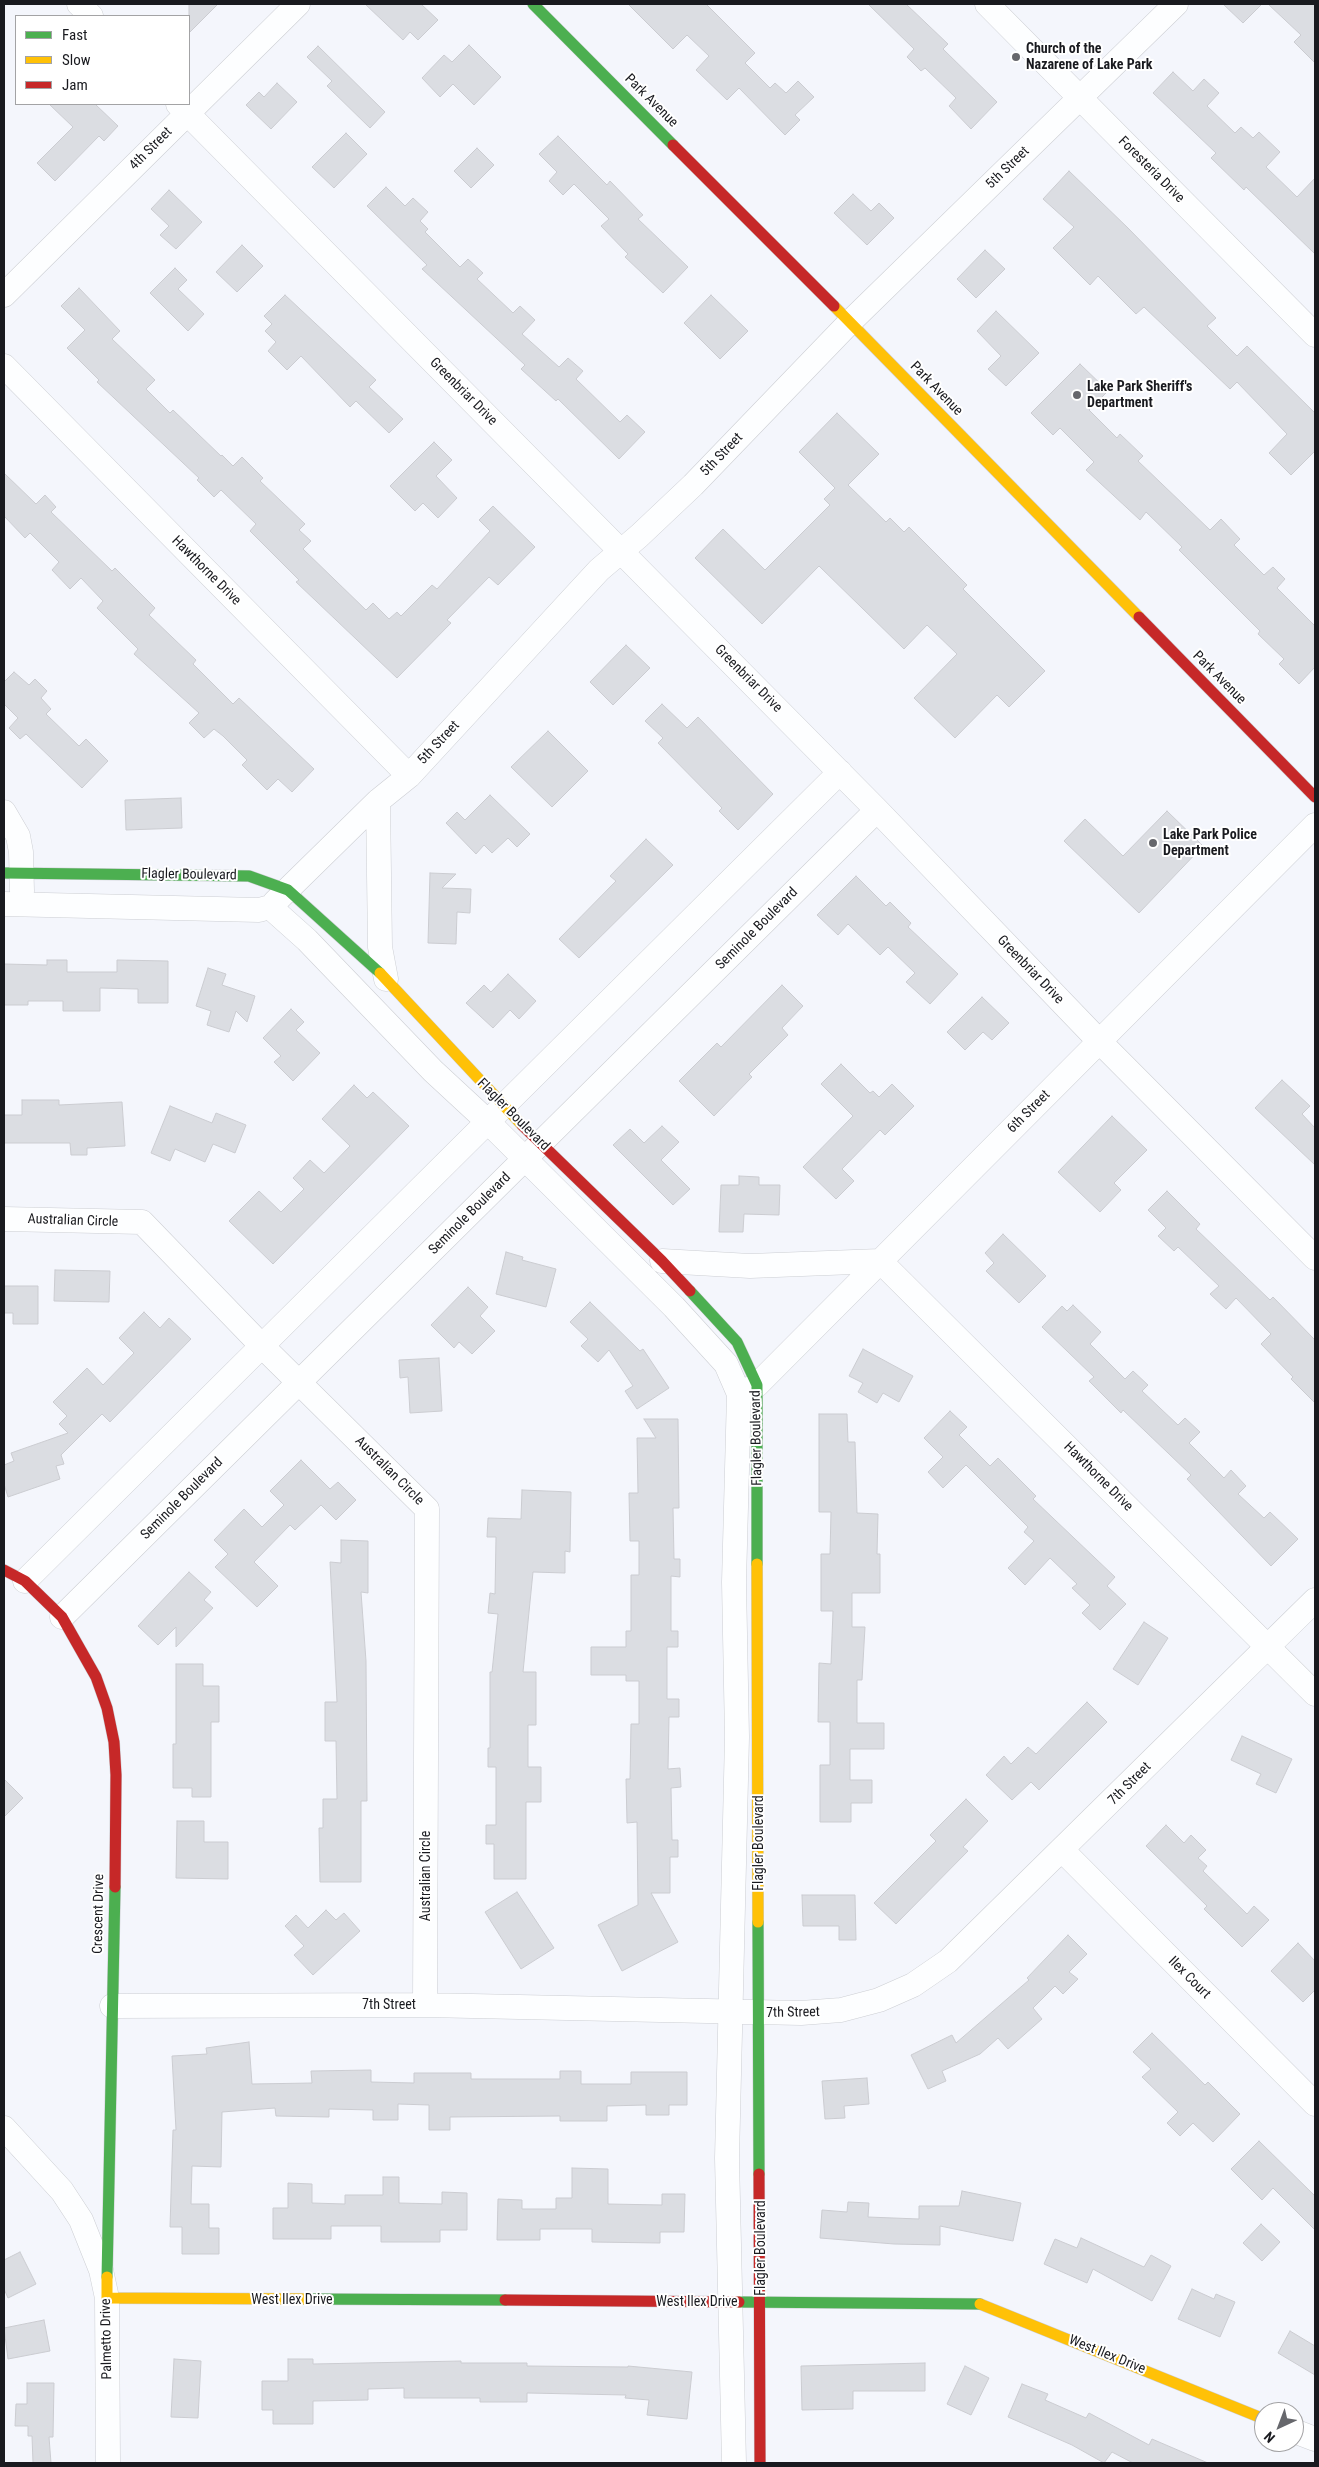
<!DOCTYPE html>
<html>
<head>
<meta charset="utf-8">
<style>
	body { margin:0 }
	#map { position:relative; width:1319px; height:2467px; overflow:hidden; background:#f4f6fc; font-family:"Roboto Condensed",sans-serif }
	canvas { display:block }
	.frame { position:absolute; inset:0; border:5px solid #191a1f; pointer-events:none }
	.legend { position:absolute; left:15px; top:15px; width:175px; height:90px; box-sizing:border-box; background:#fff; border:1px solid #a3a3a5; margin:0; padding:6px 9px; list-style:none; font-size:15px; color:#191a1f }
	.legend li { display:flex; align-items:center; gap:10px; height:25px }
	.legend b { width:25px; border:1px solid #a3a3a5 }
	.north { position:absolute; left:1254px; top:2402px; width:50px; height:50px; box-sizing:border-box; background:#fff; border:1px solid #a3a3a5; border-radius:50%; rotate:223deg; font-size:14px; font-weight:700; line-height:20px; text-align:center; color:#191a1f }
	.north::after { content:''; display:block; margin:auto; width:18px; height:22px; background:#66676c; clip-path:polygon(50% 0,100% 100%,50% 72%,0 100%) }
</style>
</head>
<body>
<div id="map">
<canvas width="1319" height="2467"></canvas>
<div class="frame"></div>
<ul class="legend">
<li><b style="height:6px;background:#4caf50"></b>Fast</li>
<li><b style="height:6px;background:#ffc107"></b>Slow</li>
<li><b style="height:6px;background:#c62828"></b>Jam</li>
</ul>
<div class="north">N</div>
</div>
<script>
const c = document.querySelector('canvas').getContext('2d');
c.lineJoin = 'round';
function paint(path, color) {
  c.fillStyle = color;
  c.fill(path, 'evenodd');
}
function toPath(rows) {
  const path = new Path2D();
  for (const r of rows) {
    path.moveTo(r[0], r[1]);
    for (let i = 2; i < r.length; i += 2) path.lineTo(r[i], r[i + 1]);
  }
  return path;
}
function stroke(path, color, width, dash) {
  c.strokeStyle = color;
  c.lineWidth = width;
  c.lineCap = dash ? 'butt' : 'round';
  c.setLineDash(dash || []);
  c.stroke(path);
}
function drawText(font, color, halo, rows, align = 'center') {
  c.font = font + ' "Roboto Condensed",sans-serif';
  c.lineWidth = 4;
  c.setLineDash([]);
  c.textBaseline = 'middle';
  c.strokeStyle = halo;
  c.fillStyle = color;
  for (const [text, x, y, turn = 0] of rows) {
    c.save();
    c.translate(x, y);
    c.rotate((+turn || 0) * Math.PI / 180);
    c.textAlign = isNaN(turn) ? turn : align;
    if (halo) c.strokeText(text, 0, 0);
    c.fillText(text, 0, 0);
    c.restore();
  }
}
const building = toPath([
	[189,4,218,4,189,33,189,4],
	[365,4,421,4,438,20,418,40,410,32,403,40,365,4],
	[628,4,706,4,755,53,745,63,770,88,775,83,786,93,798,81,814,97,795,115,800,120,785,135,739,88,727,100,696,70,709,56,687,35,673,49,628,4],
	[868,4,906,4,948,44,943,49,997,102,971,129,949,106,956,98,925,68,921,71,907,57,914,49,868,4],
	[1223,4,1262,4,1243,23,1223,4],
	[1268,4,1315,4,1315,63,1294,42,1301,35,1268,4],
	[469,45,501,77,474,105,453,84,440,97,422,78,444,55,452,62,469,45],
	[318,46,385,112,370,128,327,86,332,81,307,57,318,46],
	[1173,72,1193,91,1204,79,1219,93,1207,106,1235,133,1241,127,1253,138,1259,132,1280,152,1266,167,1297,197,1315,178,1315,254,1246,187,1244,190,1211,158,1216,153,1153,93,1173,72],
	[277,83,297,102,271,129,246,105,259,92,264,97,277,83],
	[49,104,95,104,118,126,104,141,99,136,55,181,37,163,73,127,49,104],
	[346,133,367,154,334,188,312,167,346,133],
	[558,136,607,185,610,181,643,215,638,219,688,267,663,293,625,257,628,254,601,226,609,219,574,184,563,195,549,181,557,172,539,154,558,136],
	[477,148,494,165,471,188,454,171,477,148],
	[1069,171,1128,228,1216,318,1207,326,1237,356,1247,346,1315,413,1315,451,1291,475,1269,453,1287,434,1237,382,1230,389,1144,307,1136,314,1098,276,1090,285,1053,248,1074,227,1043,199,1069,171],
	[386,187,405,206,413,198,428,212,420,221,428,229,425,232,460,267,468,259,483,273,477,279,513,313,520,306,535,320,522,334,559,367,568,358,583,371,576,379,620,422,627,415,645,432,619,459,558,399,556,401,521,369,525,365,422,269,427,265,367,206,386,187],
	[169,190,202,222,176,249,160,235,169,226,151,209,169,190],
	[853,194,871,211,879,203,894,218,867,245,834,213,853,194],
	[242,245,263,266,237,292,216,272,242,245],
	[985,250,1005,269,976,298,957,279,985,250],
	[175,268,187,280,178,289,204,314,188,331,150,293,175,268],
	[79,288,120,331,112,339,155,380,146,389,170,413,173,410,221,456,222,455,233,466,242,457,263,478,260,481,305,524,299,530,311,541,303,549,366,610,373,603,389,619,397,612,401,616,432,585,437,589,490,531,479,520,493,506,535,547,498,585,489,577,447,620,451,623,397,678,296,582,299,580,250,531,256,524,221,490,214,497,197,480,199,478,97,382,99,380,67,348,85,330,61,306,79,288],
	[285,295,376,380,369,387,403,419,389,433,356,401,350,407,301,356,287,370,268,351,276,342,265,331,272,324,264,316,285,295],
	[711,295,748,331,720,359,684,323,711,295],
	[996,311,1039,353,1006,386,988,369,1001,356,977,331,996,311],
	[1080,364,1108,391,1089,410,1117,438,1120,434,1143,456,1138,461,1210,530,1221,519,1240,539,1234,545,1264,575,1273,567,1285,579,1277,588,1315,626,1315,667,1299,684,1279,664,1284,659,1258,634,1260,631,1179,550,1182,547,1146,512,1140,520,1086,470,1094,462,1060,428,1053,435,1031,413,1080,364],
	[837,413,879,454,848,485,886,522,890,518,904,532,909,527,967,585,963,589,1045,671,1009,707,997,695,955,738,914,698,957,654,927,625,904,649,819,566,762,624,695,558,723,529,765,570,830,505,824,499,835,488,799,452,837,413],
	[434,442,452,460,436,476,457,498,438,518,423,503,415,511,390,486,434,442],
	[4,473,36,504,45,495,56,507,51,512,112,571,115,568,155,608,149,615,196,660,193,664,233,704,239,698,314,769,292,792,278,779,267,790,242,765,247,760,223,736,214,729,204,738,189,723,199,713,134,654,138,649,97,608,103,601,81,578,70,589,52,570,59,562,30,533,25,538,4,516,4,473],
	[626,645,650,668,613,705,590,682,626,645],
	[14,672,29,685,35,679,47,691,41,698,51,709,46,714,79,746,86,739,108,761,82,788,26,734,20,739,9,728,18,718,4,704,4,682,14,672],
	[662,704,687,728,698,717,773,794,738,830,719,811,722,808,658,743,663,738,645,721,662,704],
	[548,731,588,771,552,807,511,767,548,731],
	[490,795,530,834,517,847,508,838,492,853,484,845,476,854,446,823,457,812,465,820,490,795],
	[181,798,182,828,126,830,125,800,181,798],
	[1167,811,1203,846,1139,913,1064,841,1085,819,1123,856,1167,811],
	[646,839,673,865,579,958,559,939,616,881,610,876,646,839],
	[430,873,456,874,442,888,471,889,470,913,457,912,456,944,428,943,430,873],
	[856,876,886,906,890,902,911,923,908,927,958,974,930,1004,906,982,915,973,888,947,880,955,848,924,838,935,817,915,856,876],
	[47,960,67,960,67,972,117,972,117,960,168,961,168,1003,138,1003,138,989,100,988,100,1011,63,1011,63,1001,28,1001,28,1005,4,1005,4,964,47,965,47,960],
	[208,968,226,974,222,985,255,996,247,1022,236,1011,229,1032,207,1025,211,1011,196,1006,208,968],
	[508,974,536,1001,519,1019,510,1010,493,1028,466,1003,484,985,491,992,508,974],
	[782,985,803,1006,782,1028,788,1035,749,1074,752,1077,714,1116,679,1081,717,1043,721,1047,782,985],
	[982,997,1009,1023,992,1040,983,1032,965,1050,947,1032,982,997],
	[291,1009,304,1022,296,1030,320,1053,293,1081,274,1062,281,1056,263,1038,291,1009],
	[841,1064,870,1093,873,1091,879,1097,892,1084,914,1106,885,1135,880,1130,842,1169,854,1181,836,1199,803,1167,853,1116,821,1084,841,1064],
	[1282,1080,1310,1106,1302,1114,1315,1128,1315,1165,1255,1108,1282,1080],
	[354,1085,367,1098,373,1092,409,1126,273,1264,229,1221,259,1191,281,1212,304,1189,293,1178,310,1160,324,1173,350,1146,322,1119,354,1085],
	[22,1100,59,1100,59,1105,122,1102,125,1146,87,1148,87,1155,71,1155,70,1143,4,1143,4,1115,22,1115,22,1100],
	[170,1106,212,1123,216,1113,246,1125,235,1153,213,1144,205,1162,175,1149,170,1161,151,1153,170,1106],
	[1112,1116,1147,1150,1114,1183,1121,1190,1100,1212,1058,1172,1112,1116],
	[662,1126,679,1142,661,1160,690,1189,673,1205,613,1145,630,1129,644,1143,662,1126],
	[739,1176,759,1177,759,1185,780,1185,779,1215,744,1214,743,1232,719,1232,721,1185,739,1185,739,1176],
	[1167,1191,1200,1224,1196,1229,1270,1300,1273,1297,1315,1340,1315,1403,1291,1379,1293,1377,1261,1344,1271,1334,1236,1298,1226,1309,1210,1294,1219,1286,1178,1247,1174,1251,1158,1236,1166,1228,1148,1210,1167,1191],
	[1003,1234,1046,1276,1019,1303,986,1271,994,1263,985,1253,1003,1234],
	[506,1252,523,1257,522,1260,556,1269,546,1307,496,1294,506,1252],
	[55,1270,110,1271,109,1302,54,1301,55,1270],
	[4,1286,38,1286,38,1324,13,1324,13,1313,4,1313,4,1286],
	[468,1287,488,1307,480,1316,495,1331,472,1354,459,1342,454,1348,431,1325,468,1287],
	[590,1302,640,1351,643,1349,669,1388,637,1409,625,1391,633,1386,609,1350,598,1362,581,1346,588,1339,570,1322,590,1302],
	[1073,1305,1101,1332,1090,1344,1125,1379,1133,1371,1148,1385,1142,1391,1178,1425,1185,1418,1200,1432,1189,1443,1224,1478,1231,1470,1246,1486,1238,1494,1264,1518,1270,1512,1298,1539,1271,1566,1187,1479,1191,1475,1123,1410,1121,1413,1089,1381,1094,1377,1042,1327,1062,1306,1067,1311,1073,1305],
	[144,1312,160,1328,169,1318,191,1339,110,1422,102,1414,61,1455,64,1464,56,1466,60,1479,8,1497,4,1484,4,1465,14,1461,11,1453,68,1433,59,1424,67,1416,53,1402,87,1368,103,1385,134,1353,119,1338,144,1312],
	[863,1349,913,1376,899,1402,883,1393,877,1403,858,1392,863,1383,849,1376,863,1349],
	[439,1358,442,1411,410,1413,408,1377,400,1378,399,1360,439,1358],
	[950,1411,967,1427,959,1435,990,1466,998,1458,1036,1496,1033,1499,1115,1577,1107,1586,1126,1604,1100,1630,1082,1613,1090,1605,1072,1588,1077,1584,1050,1558,1025,1585,1008,1568,1034,1541,1024,1532,1028,1527,966,1465,943,1488,928,1472,943,1457,924,1438,950,1411],
	[819,1414,847,1414,848,1442,855,1442,857,1513,878,1514,877,1554,880,1554,880,1593,852,1593,852,1627,865,1627,862,1680,857,1680,857,1723,884,1723,884,1749,850,1749,850,1780,872,1780,872,1803,851,1803,851,1822,820,1822,820,1765,830,1765,830,1722,818,1722,819,1663,831,1664,833,1611,821,1611,821,1554,830,1554,831,1512,819,1512,819,1414],
	[644,1419,678,1419,679,1508,673,1508,674,1559,680,1559,680,1577,671,1576,671,1631,678,1631,678,1647,667,1647,667,1699,679,1699,679,1717,669,1717,668,1769,680,1768,681,1787,671,1788,672,1840,678,1840,678,1857,670,1857,670,1893,651,1893,678,1942,622,1971,598,1925,638,1905,637,1822,627,1823,626,1779,630,1779,631,1724,639,1724,639,1681,626,1681,626,1675,591,1675,591,1647,626,1647,626,1631,631,1631,631,1575,639,1575,639,1541,630,1541,629,1493,638,1493,637,1438,656,1438,644,1419],
	[301,1460,330,1489,338,1482,356,1500,336,1520,321,1505,295,1530,290,1525,254,1562,278,1586,257,1607,215,1567,228,1554,214,1540,244,1509,262,1527,284,1505,270,1491,301,1460],
	[522,1490,571,1492,570,1552,565,1551,565,1573,533,1572,523,1672,536,1672,536,1725,528,1725,528,1767,541,1767,541,1802,526,1802,526,1879,494,1879,494,1844,486,1844,486,1825,496,1825,496,1767,488,1767,488,1748,490,1748,490,1672,492,1672,498,1614,488,1613,490,1593,495,1594,496,1537,487,1537,488,1518,521,1519,522,1490],
	[341,1540,368,1541,368,1593,361,1592,366,1661,367,1801,361,1801,361,1882,320,1882,319,1828,323,1828,323,1799,337,1799,336,1741,325,1741,325,1702,337,1702,330,1562,341,1563,341,1540],
	[189,1572,211,1592,204,1600,213,1608,176,1647,176,1627,158,1645,138,1626,189,1572],
	[1144,1622,1168,1638,1138,1685,1113,1669,1144,1622],
	[176,1664,203,1664,203,1686,219,1686,219,1722,211,1722,211,1797,192,1797,192,1788,173,1788,173,1744,176,1744,176,1664],
	[1087,1702,1107,1722,1039,1790,1031,1782,1012,1800,986,1775,1004,1756,1011,1764,1028,1747,1036,1754,1087,1702],
	[1242,1736,1292,1759,1276,1793,1256,1784,1261,1774,1231,1760,1242,1736],
	[4,1779,23,1798,4,1817,4,1779],
	[966,1799,988,1821,963,1847,968,1851,896,1924,874,1903,936,1841,930,1835,966,1799],
	[177,1821,204,1821,204,1842,228,1842,228,1879,176,1878,177,1821],
	[1166,1825,1184,1843,1191,1835,1206,1850,1198,1858,1207,1866,1203,1871,1247,1914,1254,1906,1269,1920,1242,1947,1204,1909,1207,1906,1146,1846,1166,1825],
	[517,1892,554,1948,521,1969,485,1912,517,1892],
	[802,1895,855,1895,856,1940,839,1940,839,1926,803,1926,802,1895],
	[326,1910,336,1920,344,1913,360,1931,313,1975,294,1955,304,1946,285,1926,296,1915,308,1928,326,1910],
	[1068,1935,1087,1954,1069,1972,1078,1979,1063,1994,1055,1986,1033,2008,1042,2019,1008,2049,998,2038,980,2054,942,2071,946,2081,928,2089,911,2055,952,2035,956,2043,1029,1980,1027,1978,1068,1935],
	[1298,1943,1315,1961,1315,1990,1303,2002,1271,1971,1298,1943],
	[1152,2033,1205,2085,1208,2082,1240,2114,1213,2142,1193,2123,1180,2136,1167,2123,1178,2112,1142,2077,1151,2069,1133,2052,1152,2033],
	[249,2042,252,2084,312,2083,311,2071,371,2070,371,2082,414,2083,414,2073,471,2073,471,2079,560,2079,560,2071,581,2071,581,2084,631,2084,631,2072,687,2072,687,2105,669,2105,669,2115,646,2115,646,2105,607,2106,607,2121,560,2121,560,2116,450,2117,450,2130,429,2130,429,2105,398,2104,398,2120,373,2120,373,2110,329,2109,329,2117,276,2116,275,2108,222,2112,221,2167,192,2166,191,2204,209,2204,209,2228,219,2228,219,2254,182,2254,182,2227,170,2227,173,2130,176,2130,172,2056,207,2054,206,2048,249,2042],
	[867,2078,869,2104,844,2106,845,2118,825,2119,822,2081,867,2078],
	[1259,2141,1315,2196,1315,2230,1273,2188,1262,2200,1231,2169,1259,2141],
	[572,2168,608,2169,608,2204,662,2205,662,2194,685,2194,684,2232,660,2232,660,2243,592,2242,592,2229,540,2229,540,2240,497,2240,498,2199,522,2200,522,2209,556,2209,556,2198,572,2198,572,2168],
	[383,2177,399,2177,399,2203,442,2204,442,2192,467,2193,467,2230,440,2230,440,2242,381,2242,381,2226,331,2226,331,2239,273,2239,273,2208,288,2208,288,2183,312,2184,312,2203,345,2204,345,2195,383,2195,383,2177],
	[962,2191,1021,2203,1013,2241,940,2226,940,2245,894,2244,820,2238,822,2210,847,2212,848,2202,869,2203,868,2217,919,2219,919,2206,959,2206,962,2191],
	[1261,2224,1280,2242,1262,2261,1243,2243,1261,2224],
	[1081,2238,1144,2267,1151,2255,1171,2266,1152,2301,1093,2269,1087,2283,1044,2264,1055,2239,1077,2248,1081,2238],
	[20,2252,36,2284,8,2298,4,2289,4,2260,20,2252],
	[1192,2289,1214,2299,1216,2294,1235,2302,1220,2337,1178,2319,1192,2289],
	[44,2320,50,2351,8,2359,4,2328,44,2320],
	[1290,2331,1315,2346,1315,2375,1278,2353,1290,2331],
	[174,2359,201,2361,198,2418,171,2417,174,2359],
	[288,2359,313,2359,313,2364,461,2361,461,2363,527,2363,527,2366,628,2367,628,2366,692,2372,687,2419,647,2415,649,2400,625,2398,626,2395,527,2393,527,2402,480,2402,480,2398,404,2398,404,2388,368,2389,368,2400,313,2401,313,2424,273,2424,273,2410,262,2410,262,2381,288,2381,288,2359],
	[925,2363,925,2391,853,2391,853,2409,802,2410,801,2366,925,2363],
	[965,2366,989,2378,971,2415,947,2404,965,2366],
	[27,2383,54,2383,53,2437,49,2437,51,2463,33,2463,32,2436,28,2436,28,2426,15,2426,16,2404,27,2404,27,2383],
	[1022,2384,1048,2394,1045,2400,1086,2418,1089,2413,1149,2445,1152,2439,1208,2463,1133,2463,1112,2452,1104,2463,1072,2445,1008,2417,1022,2384]
]);
paint(building, '#dbdde2');
stroke(building, '#cbccd1', 1);
const street = toPath([
	[79,4,91,16],
	[987,4,1315,335],
	[178,104,877,810,1100,1042,1315,1258],
	[4,295,298,4],
	[4,366,409,776],
	[378,801,380,947,386,979],
	[4,812,18,836,21,852,22,891],
	[275,902,378,801,409,776,599,570,639,536,693,485,850,322,1176,4],
	[4,904,259,910,270,907,307,940,433,1071,487,1121,674,1307,726,1364,739,1394,734,1582,737,1737,727,2158,734,2463],
	[4,1219,142,1222,261,1345,427,1509,425,2005],
	[662,1261,750,1266,880,1261,1315,1694],
	[741,1393,757,1385,1315,825],
	[25,1581,840,772],
	[62,1617,877,810],
	[1063,1851,1315,2104],
	[112,2006,425,2005,801,2013,841,2010,879,2000,913,1985,948,1961,1315,1600],
	[4,2128,62,2191,81,2220,101,2270,107,2298,108,2463],
	[1294,2431,1315,2439]
]);
const fast = toPath([
	[533,4,673,145],
	[4,873,249,876,288,890,380,973],
	[690,1291,737,1342,757,1385,757,1564],
	[758,1922,759,2174],
	[107,2277,115,1887],
	[306,2299,505,2300],
	[739,2302,980,2304]
]);
const slow = toPath([
	[834,306,1139,617],
	[380,973,522,1125],
	[757,1564,758,1922],
	[107,2277,107,2298,306,2299],
	[980,2304,1264,2419]
]);
const jam = toPath([
	[673,145,834,306],
	[1139,617,1315,797],
	[522,1125,662,1261,690,1291],
	[4,1570,25,1581,62,1617,96,1677,107,1708,114,1742,116,1775,115,1887],
	[759,2174,760,2463],
	[505,2300,739,2302]
]);
stroke(street, '#ccced3', 25);
stroke(fast, '#ccced3', 12);
stroke(slow, '#ccced3', 12);
stroke(jam, '#ccced3', 12);
stroke(street, '#fdfeff', 24);
stroke(fast, '#4caf50', 11);
stroke(slow, '#ffc107', 11);
stroke(jam, '#c62828', 11);
for (const [x, y, r, color] of [
	[1016,57,5,"#66676c"],
	[1077,395,5,"#66676c"],
	[1153,843,5,"#66676c"]
]) {
  const dot = new Path2D();
  dot.arc(x, y, r, 0, 2 * Math.PI);
  c.fillStyle = color;
  c.fill(dot);
  stroke(dot, '#fff', 2);
}
drawText('bold 14px', '#191a1f', '#fff', [
	["Church of the",1026,49],
	["Nazarene of Lake Park",1026,65],
	["Lake Park Sheriff's",1087,387],
	["Department",1087,403],
	["Lake Park Police",1163,835],
	["Department",1163,851]
], 'left');
drawText('14px', '#191a1f', '#fff', [
	["Park Avenue",651,101,45],
	["4th Street",151,149,-45],
	["5th Street",1008,168,-44],
	["Foresteria Drive",1151,170,45],
	["Park Avenue",936,389,46],
	["Greenbriar Drive",463,392,45],
	["5th Street",722,455,-46],
	["Hawthorne Drive",206,571,45],
	["Park Avenue",1219,678,45],
	["Greenbriar Drive",748,679,45],
	["5th Street",439,743,-47],
	["Flagler Boulevard",189,875,1],
	["Seminole Boulevard",757,929,-45],
	["Greenbriar Drive",1030,970,46],
	["6th Street",1029,1112,-45],
	["Flagler Boulevard",513,1115,45],
	["Seminole Boulevard",470,1214,-45],
	["Australian Circle",73,1221,2],
	["Flagler Boulevard",757,1438,-91],
	["Australian Circle",389,1471,45],
	["Hawthorne Drive",1098,1477,45],
	["Seminole Boulevard",182,1499,-45],
	["7th Street",1130,1784,-45],
	["Flagler Boulevard",759,1843,-90],
	["Australian Circle",426,1876,-90],
	["Crescent Drive",99,1914,-89],
	["Ilex Court",1189,1978,45],
	["7th Street",389,2005],
	["7th Street",793,2013,-1],
	["Flagler Boulevard",761,2248,-90],
	["West Ilex Drive",292,2300],
	["West Ilex Drive",697,2302],
	["Palmetto Drive",107,2339,-91],
	["West Ilex Drive",1107,2355,22]
]);
</script>
</body>
</html>
